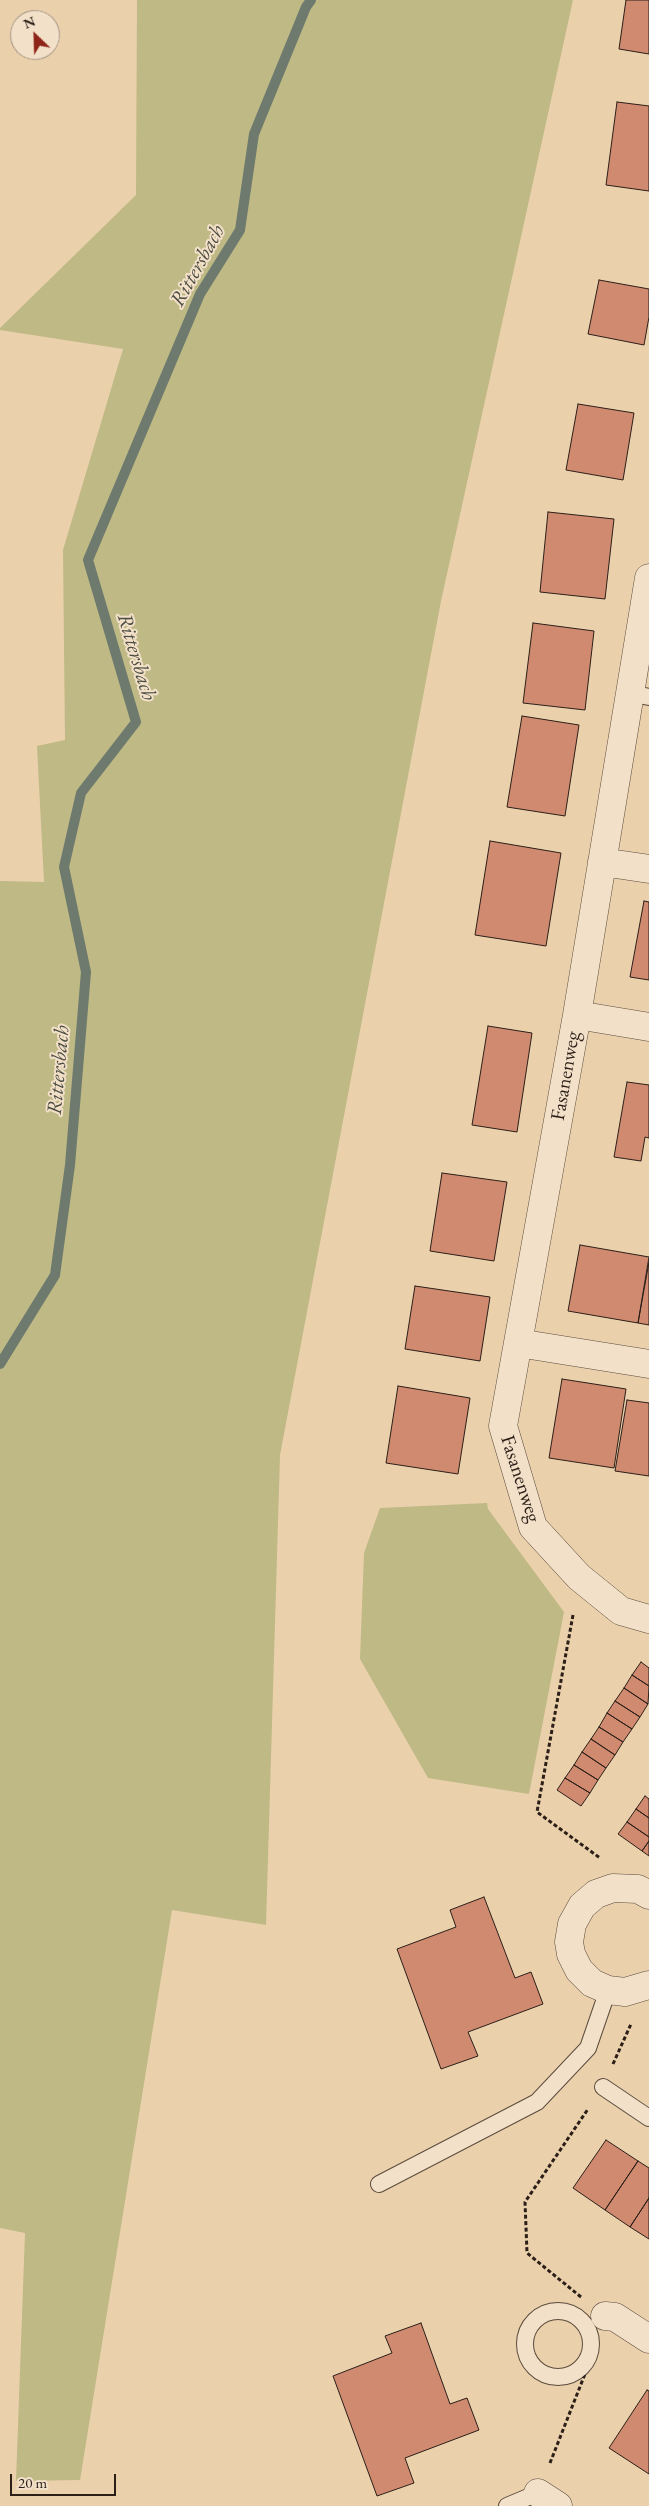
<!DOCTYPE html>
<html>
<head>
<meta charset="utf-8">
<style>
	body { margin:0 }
	#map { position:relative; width:649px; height:2506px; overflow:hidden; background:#ebd0ac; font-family:"EB Garamond",serif }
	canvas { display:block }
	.north { position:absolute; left:10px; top:10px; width:50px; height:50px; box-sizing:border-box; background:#f2e0c9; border:1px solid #a29382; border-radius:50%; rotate:336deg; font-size:14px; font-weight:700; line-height:20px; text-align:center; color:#2b1f18 }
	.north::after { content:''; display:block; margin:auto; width:18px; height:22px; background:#8f2418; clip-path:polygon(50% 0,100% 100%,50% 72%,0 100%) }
	.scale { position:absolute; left:10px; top:2474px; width:106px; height:22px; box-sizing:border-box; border:2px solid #2b1f18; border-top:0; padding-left:6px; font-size:15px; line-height:18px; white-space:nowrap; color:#2b1f18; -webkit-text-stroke:4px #f2e0c9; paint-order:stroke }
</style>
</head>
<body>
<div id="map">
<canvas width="649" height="2506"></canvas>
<div class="north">N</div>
<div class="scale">20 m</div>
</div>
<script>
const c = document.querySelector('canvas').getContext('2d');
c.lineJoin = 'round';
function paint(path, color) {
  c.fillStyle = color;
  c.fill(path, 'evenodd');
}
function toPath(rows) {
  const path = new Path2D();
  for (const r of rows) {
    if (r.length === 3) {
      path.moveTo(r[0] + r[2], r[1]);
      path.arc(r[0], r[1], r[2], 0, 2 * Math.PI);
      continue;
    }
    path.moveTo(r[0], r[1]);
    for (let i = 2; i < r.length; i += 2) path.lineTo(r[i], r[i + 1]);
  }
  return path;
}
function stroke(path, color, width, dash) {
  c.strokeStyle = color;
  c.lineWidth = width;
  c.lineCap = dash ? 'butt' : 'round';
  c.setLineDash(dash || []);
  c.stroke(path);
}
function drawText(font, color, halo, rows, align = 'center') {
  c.font = font + ' "EB Garamond",serif';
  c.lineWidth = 4;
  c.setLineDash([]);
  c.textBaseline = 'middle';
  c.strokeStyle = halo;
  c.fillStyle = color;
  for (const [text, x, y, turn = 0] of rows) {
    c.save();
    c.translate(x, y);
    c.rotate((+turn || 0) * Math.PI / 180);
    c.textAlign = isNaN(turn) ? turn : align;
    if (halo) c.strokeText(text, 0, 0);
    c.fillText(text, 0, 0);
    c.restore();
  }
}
paint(toPath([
	[137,0,573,0,441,601,280,1455,266,1925,172,1910,80,2480,16,2481,25,2233,0,2228,0,881,44,882,37,746,65,740,63,550,123,349,0,330,0,328,136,195],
	[487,1503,488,1509,564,1612,529,1794,428,1778,360,1659,364,1553,380,1508]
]), '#beb985');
stroke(toPath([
	[0,1364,55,1275,70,1165,86,972,64,867,81,793,136,722,88,560,200,294,240,230,254,134,306,7,311,0]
]), '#6d7a6d', 10);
const building = toPath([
	[626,0,649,0,649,54,619,49,626,0],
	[617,102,649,106,649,191,606,185,617,102],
	[599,280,649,289,649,317,644,345,588,334,599,280],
	[578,404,634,413,623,480,566,470,578,404],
	[548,512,614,519,605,599,540,592,548,512],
	[533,623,594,631,585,710,523,703,533,623],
	[522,716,579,725,565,816,507,807,522,716],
	[490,841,561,853,546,946,475,935,490,841],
	[644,901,649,902,649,980,630,977,644,901],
	[488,1026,532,1033,517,1132,472,1125,488,1026],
	[627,1082,649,1085,649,1138,645,1137,641,1161,614,1157,627,1082],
	[442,1173,507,1182,494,1261,430,1251,442,1173],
	[580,1245,649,1257,638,1323,568,1311,580,1245],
	[649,1262,649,1325,638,1323,649,1262],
	[415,1286,490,1297,480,1361,405,1349,415,1286],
	[562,1379,626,1389,614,1468,549,1458,562,1379],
	[398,1386,470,1398,458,1474,386,1463,398,1386],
	[627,1400,649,1403,649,1476,615,1471,627,1400],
	[641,1662,649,1668,649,1686,632,1675,641,1662],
	[632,1675,649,1686,648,1704,624,1688,632,1675],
	[624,1688,648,1704,640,1717,615,1701,624,1688],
	[615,1701,640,1717,632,1729,607,1713,615,1701],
	[607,1713,632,1729,623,1742,599,1727,607,1713],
	[599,1727,623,1742,615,1755,591,1739,599,1727],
	[591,1739,615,1755,606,1768,582,1752,591,1739],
	[582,1752,606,1768,598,1780,574,1765,582,1752],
	[574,1765,598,1780,590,1793,565,1778,574,1765],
	[565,1778,590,1793,581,1806,557,1790,565,1778],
	[645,1796,649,1799,649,1818,636,1809,645,1796],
	[636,1809,649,1818,649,1837,627,1822,636,1809],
	[627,1822,649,1837,649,1841,642,1851,618,1834,627,1822],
	[649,1841,649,1856,642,1851,649,1841],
	[484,1897,515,1978,531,1972,543,2004,468,2032,478,2056,441,2069,397,1949,456,1927,450,1910,484,1897],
	[606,2140,638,2161,605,2210,573,2188,606,2140],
	[638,2161,649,2168,649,2198,630,2227,605,2210,638,2161],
	[649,2198,649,2239,630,2227,649,2198],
	[421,2323,450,2404,467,2398,479,2430,405,2458,414,2483,377,2496,333,2376,392,2353,385,2336,421,2323],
	[647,2390,649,2391,649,2474,609,2448,647,2390]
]);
paint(building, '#cf8a6f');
stroke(building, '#2b1f18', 1);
const lane = toPath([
	[628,693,649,697],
	[603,2087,649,2118],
	[379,2184,537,2102,588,2048,608,1990],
	[558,2344,33],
	[507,2506,538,2493]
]);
const street = toPath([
	[649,578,577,1015,503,1426,533,1527,579,1577,621,1611,649,1619],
	[602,862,649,869],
	[577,1015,649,1027],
	[518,1343,649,1364],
	[649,1895,638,1889,613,1888,596,1894,582,1906,572,1924,569,1942,571,1954,579,1970,592,1983,608,1990,625,1992,649,1985],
	[605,2316,615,2317,649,2339],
	[538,2493,558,2506]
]);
stroke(lane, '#5b4b3d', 18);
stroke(street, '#5b4b3d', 29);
stroke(toPath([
	[573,1615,537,1812,600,1858],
	[613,2064,631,2024],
	[581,2297,527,2253,525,2202,588,2109],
	[550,2463,596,2346]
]), '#2b1f18', 3, [4, 2.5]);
stroke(lane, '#f2e0c9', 16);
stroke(street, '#f2e0c9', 28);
drawText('20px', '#2b1f18', '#f2e0c9', [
	["Fasanenweg",566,1076,-80],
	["Fasanenweg",520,1479,72]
]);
drawText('italic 21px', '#4c4d42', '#f2e0c9', [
	["Rittersbach",198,266,-61],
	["Rittersbach",136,657,73],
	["Rittersbach",59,1070,-85]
]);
</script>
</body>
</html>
